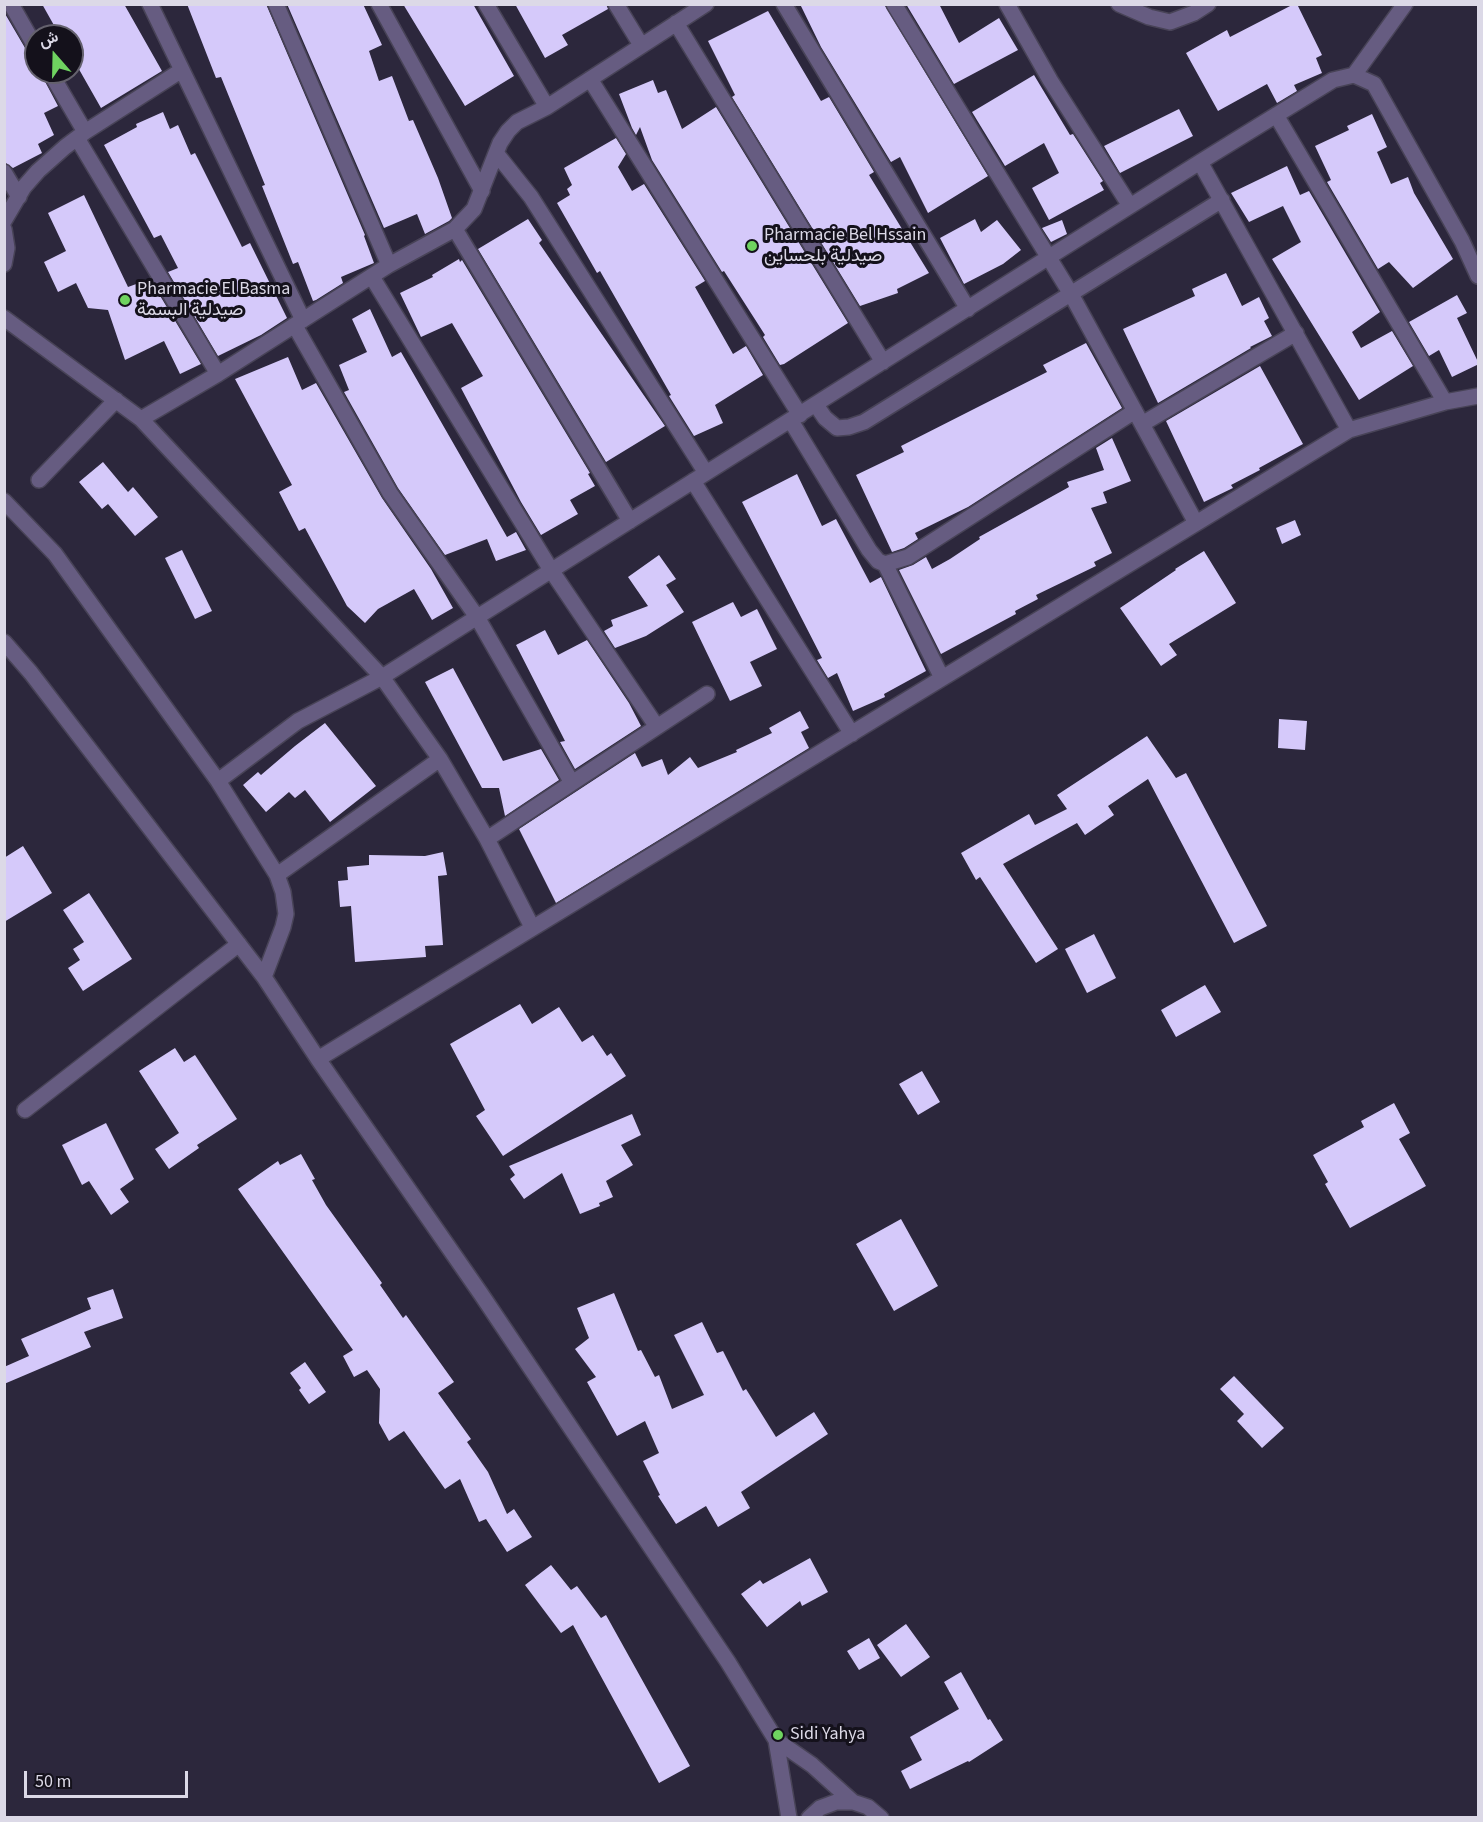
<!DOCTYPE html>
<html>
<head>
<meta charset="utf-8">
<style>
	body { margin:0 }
	#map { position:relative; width:1483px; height:1822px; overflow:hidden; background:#2c273c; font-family:"Source Sans 3",Vazirmatn,sans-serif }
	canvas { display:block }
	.frame { position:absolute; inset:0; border:6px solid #dcd9e7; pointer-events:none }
	.north { position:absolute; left:24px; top:24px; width:60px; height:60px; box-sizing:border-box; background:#14111b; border:2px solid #64616d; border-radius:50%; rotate:340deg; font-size:16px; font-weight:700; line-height:24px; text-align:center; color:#dcd9e7 }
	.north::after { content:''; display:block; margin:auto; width:21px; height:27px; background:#6fd360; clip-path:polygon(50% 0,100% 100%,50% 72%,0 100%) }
	.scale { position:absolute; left:24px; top:1771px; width:164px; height:27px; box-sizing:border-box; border:3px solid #dcd9e7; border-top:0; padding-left:8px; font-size:18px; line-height:21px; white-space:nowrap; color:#dcd9e7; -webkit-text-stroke:4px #14111b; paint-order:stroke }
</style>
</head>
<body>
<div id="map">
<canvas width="1483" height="1822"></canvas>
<div class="frame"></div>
<div class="north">ش</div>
<div class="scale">50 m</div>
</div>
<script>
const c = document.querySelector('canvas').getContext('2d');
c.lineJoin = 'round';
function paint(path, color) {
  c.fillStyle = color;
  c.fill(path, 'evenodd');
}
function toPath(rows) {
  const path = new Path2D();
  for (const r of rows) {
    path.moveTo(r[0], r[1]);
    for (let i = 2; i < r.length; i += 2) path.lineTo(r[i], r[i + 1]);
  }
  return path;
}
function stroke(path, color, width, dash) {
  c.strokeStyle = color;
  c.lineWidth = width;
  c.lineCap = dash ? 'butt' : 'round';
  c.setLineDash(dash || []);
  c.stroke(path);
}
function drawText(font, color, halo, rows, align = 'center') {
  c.font = font + ' "Source Sans 3",Vazirmatn,sans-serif';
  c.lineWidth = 6;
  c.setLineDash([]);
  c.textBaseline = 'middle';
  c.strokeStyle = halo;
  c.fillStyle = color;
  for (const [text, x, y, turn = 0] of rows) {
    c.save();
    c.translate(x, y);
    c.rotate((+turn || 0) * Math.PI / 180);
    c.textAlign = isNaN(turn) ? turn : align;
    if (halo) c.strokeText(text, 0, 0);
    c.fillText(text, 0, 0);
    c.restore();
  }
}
paint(toPath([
	[42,4,124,4,162,71,101,108,72,57,72,36,60,36],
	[187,4,266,4,365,235,364,236,374,263,341,277,343,283,316,300,313,301,298,262,293,264,262,186,265,185,221,77,216,78],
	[287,4,363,4,382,45,369,51,379,81,392,76,409,121,413,120,438,178,452,218,449,221,425,234,417,214,384,228],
	[403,4,473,4,514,76,465,106],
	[515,4,606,4,608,9,562,35,568,45,545,58],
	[800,4,884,4,988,176,928,213,900,157,891,162,821,47],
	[906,4,939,4,959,43,999,18,1018,50,954,84],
	[1294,4,1297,4,1322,55,1316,58,1322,73,1294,85,1297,91,1277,103,1267,84,1218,111,1186,53,1227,30,1230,37],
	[768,11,821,101,829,97,874,172,869,175,929,273,897,289,898,293,860,306,732,97,735,95,708,41],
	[4,12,28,53,36,62,36,72,40,72,58,106,44,113,54,135,38,144,42,153,13,168,4,162],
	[1034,75,1070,135,1073,134,1103,181,1100,183,1104,190,1049,220,1032,188,1059,173,1044,143,1005,166,972,112],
	[653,80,658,93,666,90,682,129,716,107,848,323,784,364,780,365,763,337,765,335,724,271,722,272,652,160,640,127,636,135,632,128,619,94],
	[1179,109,1193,136,1120,173,1104,146],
	[163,112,170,129,178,125,191,155,195,153,242,247,250,243,287,318,261,335,218,356,168,272,178,268,161,235,154,238,104,145,137,127,136,124],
	[1372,114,1387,147,1377,152,1391,184,1408,177,1414,193,1453,259,1413,288,1389,262,1378,269,1327,182,1331,180,1315,146,1349,130,1347,126],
	[616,138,626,154,618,167,632,191,644,184,705,281,695,287,733,354,746,346,763,375,715,405,723,423,694,436,669,396,671,395,600,271,597,273,557,203,570,195,567,189,572,185,564,168],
	[1287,166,1300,195,1309,191,1380,312,1352,332,1361,348,1392,331,1413,366,1359,400,1272,259,1301,242,1283,206,1249,222,1231,193],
	[84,195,128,287,150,279,201,364,180,374,164,341,125,360,108,310,88,308,76,283,58,292,44,262,66,251,48,213],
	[528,219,542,240,539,243,665,426,606,462,478,249],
	[975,219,981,232,997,220,1021,250,1003,264,964,284,940,238],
	[1062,220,1067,234,1051,242,1042,228],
	[459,259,460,262,462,260,590,473,588,474,595,486,570,500,578,514,541,535,521,502,461,388,483,376,452,323,421,337,400,293,433,277,432,275],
	[1226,273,1242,306,1259,297,1269,318,1264,321,1272,336,1250,347,1251,348,1158,403,1123,329,1195,296,1192,289],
	[1457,295,1467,313,1457,318,1479,364,1452,377,1439,350,1429,356,1409,322],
	[370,309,392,357,401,352,507,537,516,532,526,550,496,561,487,539,445,555,398,488,344,392,349,390,339,365,367,352,352,319],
	[1086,343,1122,408,968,507,915,533,918,539,904,548,892,552,856,475,904,452,901,446,1047,372,1043,365],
	[288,357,302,390,316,383,382,498,431,569,453,608,432,620,414,589,378,609,365,623,347,606,305,528,299,531,279,492,292,485,235,379],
	[1260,366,1303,444,1259,468,1260,470,1231,485,1233,488,1204,502,1166,421],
	[1112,438,1131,481,1103,492,1107,503,1091,508,1112,553,1094,562,1096,566,1036,595,1038,599,1015,611,1016,614,941,654,899,570,913,565,926,557,932,569,950,559,980,539,979,537,1069,487,1067,482,1104,470,1096,448],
	[103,462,128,492,133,487,158,517,135,536,108,504,102,509,79,482],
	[797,474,822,526,836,519,870,583,881,577,926,671,884,694,885,697,853,711,837,673,828,678,817,660,822,658,742,502],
	[1295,520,1301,535,1282,544,1276,528],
	[182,550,212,611,195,619,165,558],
	[1204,551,1236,603,1169,644,1177,655,1161,666,1120,608,1176,570,1175,569],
	[659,555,676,579,666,585,684,612,646,636,615,648,604,631,613,626,611,620,648,606,628,577],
	[733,602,741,617,757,609,777,649,750,662,762,686,730,701,692,622],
	[545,630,558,655,587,640,629,703,641,726,575,769,560,742,565,741,516,645],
	[453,668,503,761,541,749,559,780,505,816,499,788,482,788,425,682],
	[800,711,809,728,801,732,809,748,556,903,519,829,635,753,642,767,662,759,668,775,690,757,698,768,737,752,736,750,772,733,769,728],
	[1279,719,1307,721,1305,750,1278,748],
	[325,723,376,786,330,822,305,790,295,798,289,792,266,812,243,785,258,772,261,775,295,746],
	[1147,736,1176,778,1186,773,1267,926,1234,943,1148,779,1108,806,1114,815,1085,835,1077,823,1003,864,1058,949,1036,963,980,877,976,880,961,853,1029,814,1035,825,1067,809,1057,795],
	[23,846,52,893,4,922,4,858],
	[443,852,447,875,438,876,443,945,425,946,426,957,355,962,351,906,340,907,338,881,348,880,347,867,369,865,369,855,425,856],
	[89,893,132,959,83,991,68,968,80,960,73,949,84,942,63,910],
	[1094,934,1116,978,1087,993,1065,949],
	[1205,985,1221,1012,1176,1037,1161,1010],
	[520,1004,532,1024,559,1007,582,1042,593,1035,607,1056,611,1053,626,1076,503,1156,476,1116,485,1110,450,1044],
	[175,1048,184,1062,195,1055,237,1119,197,1145,199,1148,169,1169,155,1149,179,1133,139,1071],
	[922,1071,940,1102,918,1115,899,1084],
	[1394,1103,1410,1133,1399,1139,1426,1186,1350,1228,1325,1184,1328,1182,1313,1155,1364,1127,1361,1121],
	[632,1114,641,1135,621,1145,633,1165,606,1181,613,1197,599,1203,600,1206,580,1214,562,1173,524,1199,510,1179,515,1175,509,1166],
	[106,1123,134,1179,120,1189,129,1202,111,1215,89,1181,82,1185,62,1145],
	[301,1154,315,1179,312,1180,326,1205,382,1283,380,1285,403,1318,406,1315,454,1382,438,1393,471,1439,467,1442,488,1472,507,1514,514,1509,532,1537,507,1552,486,1519,479,1522,460,1479,445,1489,404,1431,389,1441,379,1423,380,1389,367,1370,354,1377,343,1356,353,1350,238,1189,278,1161,280,1165],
	[901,1219,938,1286,894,1311,856,1244],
	[113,1289,123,1318,84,1332,91,1347,4,1384,4,1367,29,1356,21,1339,91,1309,87,1298],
	[614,1293,638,1351,641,1350,655,1377,659,1375,672,1409,704,1395,674,1335,702,1322,717,1353,723,1351,743,1391,746,1389,776,1437,814,1412,828,1434,741,1492,750,1508,718,1527,706,1506,676,1524,658,1496,660,1495,643,1461,659,1453,645,1421,617,1436,587,1382,596,1377,575,1349,589,1338,577,1308],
	[305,1362,326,1392,309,1404,299,1390,301,1388,290,1373],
	[1234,1376,1284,1428,1262,1448,1237,1421,1244,1414,1220,1389],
	[810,1558,828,1592,802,1606,800,1601,767,1627,741,1594,760,1580,763,1584],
	[551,1565,571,1590,577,1586,601,1618,606,1615,690,1766,659,1783,573,1625,561,1633,525,1585],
	[906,1624,930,1657,901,1677,877,1645],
	[869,1638,880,1658,859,1670,847,1651],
	[961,1672,988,1720,990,1719,1003,1740,969,1762,968,1761,910,1789,901,1771,922,1760,910,1737,959,1709,944,1682]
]), '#d5c9fa');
const minor = toPath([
	[11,4,36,48],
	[150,4,303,320],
	[276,4,389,265],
	[379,4,482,191],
	[486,4,547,107],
	[616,4,641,45],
	[784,4,968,309],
	[894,4,1071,294,1196,523],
	[1007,4,1050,80,1130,206],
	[1119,4,1149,17,1170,22,1194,13,1208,4],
	[676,23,883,362],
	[50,72,85,132],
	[1354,75,1405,4],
	[590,79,800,415],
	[1276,115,1445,402],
	[77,138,218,374],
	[496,153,531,197,706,473],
	[1200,162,1349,430],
	[4,172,19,197],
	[4,221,24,187,38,171,65,147,85,132,182,70],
	[4,229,7,248,4,264],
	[455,229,630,521],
	[372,277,551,570,657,727],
	[4,318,141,419,382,677,440,759,487,839,532,927],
	[295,326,390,493,477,617,572,783],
	[816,405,825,418,837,428,849,427,864,422,1222,200],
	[141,419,218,374,389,265,455,229,474,209,500,143,508,131,517,122,547,107,706,4],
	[791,421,869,550,878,561,885,564,908,557,1135,411],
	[1142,424,1296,333],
	[39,480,116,400],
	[693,481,852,734],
	[4,501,55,554,218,781,277,875,283,892,286,914,283,927,264,977],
	[885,564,942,678],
	[4,642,31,673,264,977,318,1059,481,1294,728,1662,776,1740,789,1818],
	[218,781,298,721,382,677,1200,162,1333,80,1354,75,1374,84,1462,241,1478,276],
	[487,839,707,694],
	[277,875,440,759],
	[318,1059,1349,430,1445,402,1478,396],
	[25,1110,239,944],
	[776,1740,812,1765,853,1802],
	[809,1818,820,1808,836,1802,853,1802,868,1807,881,1818]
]);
stroke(minor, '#484357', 18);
stroke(minor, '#665c81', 15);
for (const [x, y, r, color] of [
	[752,246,6,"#6fd360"],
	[125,300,6,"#6fd360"],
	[778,1735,6,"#6fd360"]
]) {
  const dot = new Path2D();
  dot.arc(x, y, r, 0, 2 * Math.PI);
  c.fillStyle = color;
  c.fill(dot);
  stroke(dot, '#14111b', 2);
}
drawText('18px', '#dcd9e7', '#14111b', [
	["Pharmacie Bel Hssain",764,236],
	["صيدلية بلحساين",764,257],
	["Pharmacie El Basma",137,290],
	["صيدلية البسمة",137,311],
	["Sidi Yahya",790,1735]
], 'left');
</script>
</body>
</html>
